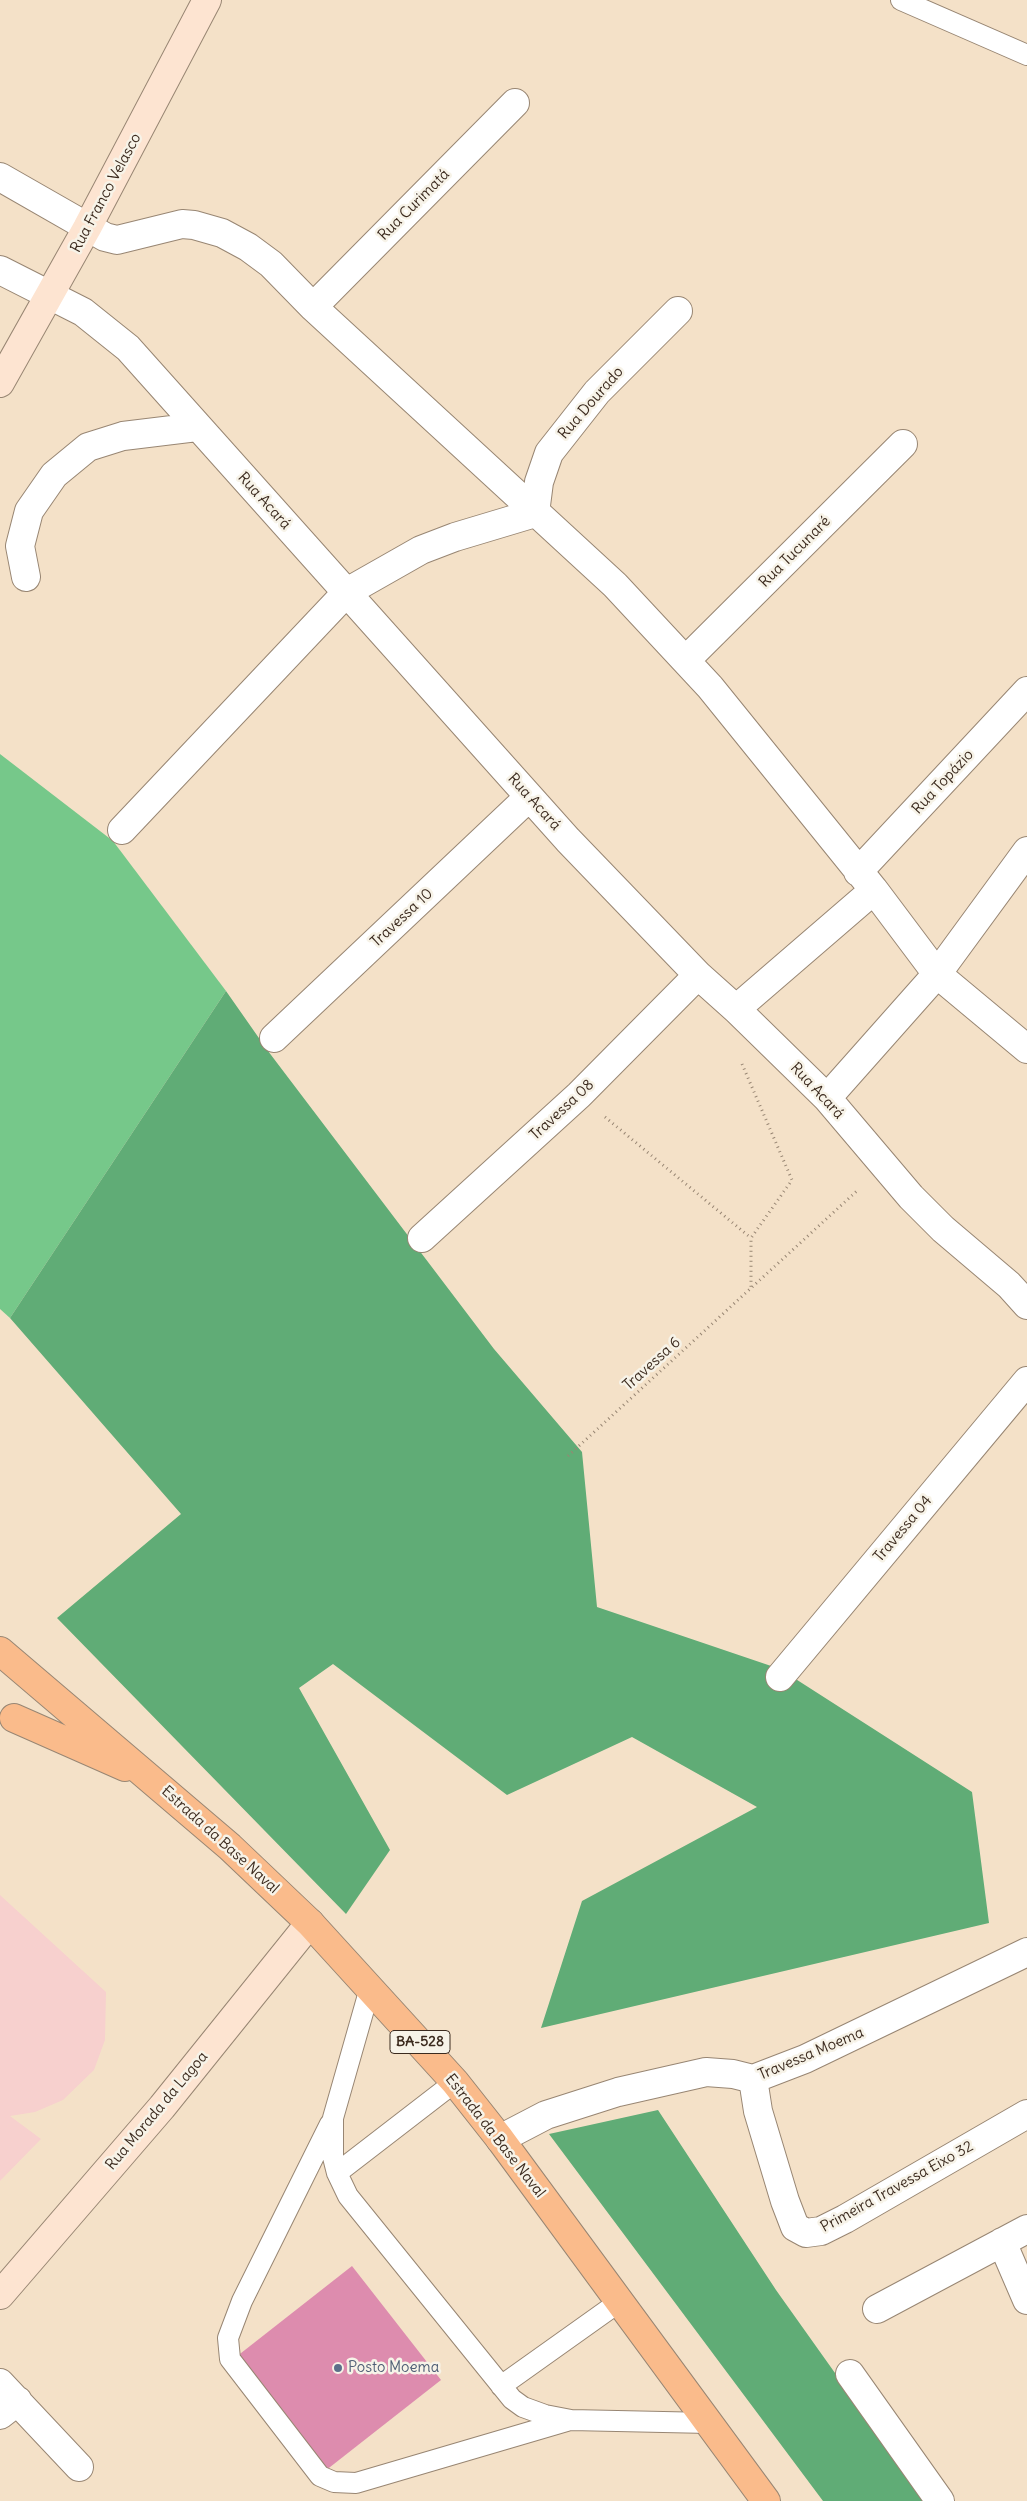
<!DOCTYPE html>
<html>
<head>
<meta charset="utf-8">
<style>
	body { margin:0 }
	canvas { display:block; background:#f4e1c8 }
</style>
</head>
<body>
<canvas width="1027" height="2501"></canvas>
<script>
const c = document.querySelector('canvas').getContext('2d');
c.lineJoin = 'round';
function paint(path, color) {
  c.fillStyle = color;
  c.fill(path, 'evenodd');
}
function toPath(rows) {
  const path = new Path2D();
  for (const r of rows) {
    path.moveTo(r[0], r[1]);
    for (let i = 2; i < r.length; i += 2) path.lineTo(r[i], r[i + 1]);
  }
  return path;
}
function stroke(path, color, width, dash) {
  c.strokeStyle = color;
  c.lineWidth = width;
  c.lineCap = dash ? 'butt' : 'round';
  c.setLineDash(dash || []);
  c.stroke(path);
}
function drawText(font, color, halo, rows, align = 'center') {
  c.font = font + ' Delius,sans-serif';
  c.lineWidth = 5;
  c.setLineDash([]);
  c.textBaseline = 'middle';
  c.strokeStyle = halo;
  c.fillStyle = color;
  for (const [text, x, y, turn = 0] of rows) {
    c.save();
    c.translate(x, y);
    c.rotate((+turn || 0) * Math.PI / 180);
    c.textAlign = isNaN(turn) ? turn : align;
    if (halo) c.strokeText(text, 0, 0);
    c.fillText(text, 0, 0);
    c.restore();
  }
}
paint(toPath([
	[0,1895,106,1992,105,2040,94,2070,63,2100,35,2112,10,2116,41,2139,0,2181]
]), '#f7d0ce');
paint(toPath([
	[0,754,113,841,226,991,10,1318,0,1309]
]), '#76c88a');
paint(toPath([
	[226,991,268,1051,494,1349,582,1452,597,1607,780,1669,972,1792,989,1923,541,2028,582,1901,757,1807,632,1737,507,1795,333,1664,299,1688,390,1850,346,1914,57,1618,181,1514,10,1318],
	[658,2110,776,2290,926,2501,823,2501,549,2134]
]), '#60ac76');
paint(toPath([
	[352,2266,441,2380,325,2471,236,2357]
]), '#dd8cae');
const lane = toPath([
	[901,0,1027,55],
	[370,1988,333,2118,333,2157,337,2173,348,2196,512,2399,523,2407,545,2415,571,2420,709,2423],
	[330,2124,242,2301,228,2338,230,2359,320,2476,334,2482,356,2483,567,2421],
	[337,2173,455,2082],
	[501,2386,619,2302]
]);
const street = toPath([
	[0,177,105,237,117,240,182,224,194,225,222,233,248,247,271,264,313,307,615,585,710,687,874,890,937,974,1027,1049],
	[0,270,83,312,128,348,568,840,698,975,736,1009,827,1098,911,1197,943,1229,1009,1285,1027,1305],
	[313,307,515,103],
	[26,577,20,546,29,511,54,475,88,447,123,436,197,427],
	[686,660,903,444],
	[122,830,347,592,421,550,455,537,535,513,539,482,549,453,597,392,678,311],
	[858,872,1027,691],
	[736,1009,874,890],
	[274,1038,529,797],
	[827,1098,937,974,1027,851],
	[422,1238,579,1095,698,975],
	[780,1677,1027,1381],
	[753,2079,758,2111,785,2201,795,2227,806,2233,821,2231,845,2219,1027,2114],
	[500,2139,546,2115,618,2092,706,2072,733,2074,753,2079,805,2059,1027,1952],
	[1002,2242,1027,2300],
	[877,2309,1027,2229],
	[850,2374,940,2501],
	[0,2383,79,2467],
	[0,2415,18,2401]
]);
const secondary = toPath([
	[0,383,87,228,207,0],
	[0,2295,162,2107,310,1923]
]);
const primary = toPath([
	[0,1651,230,1847,310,1923,455,2082,500,2139,766,2501],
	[14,1718,125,1767]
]);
stroke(lane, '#988673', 22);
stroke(street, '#988673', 30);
stroke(secondary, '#988673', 30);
stroke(primary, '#988673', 30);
stroke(toPath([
	[742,1064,792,1180,751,1238,751,1289],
	[605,1117,751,1238],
	[568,1456,859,1189]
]), '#988673', 3, [1, 4]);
stroke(lane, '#fff', 20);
stroke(street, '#fff', 28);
stroke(secondary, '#fde4d1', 28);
stroke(primary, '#fabb8b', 28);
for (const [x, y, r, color] of [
	[338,2368,5,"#5c6f8a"]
]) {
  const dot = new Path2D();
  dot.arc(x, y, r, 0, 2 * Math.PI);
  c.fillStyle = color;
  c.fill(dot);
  stroke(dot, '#f7f3e8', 2);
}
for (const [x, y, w] of [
	[420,2042,60]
]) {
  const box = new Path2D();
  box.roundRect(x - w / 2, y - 11.5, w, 23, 4);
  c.fillStyle = '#f7f3e8';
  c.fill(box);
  stroke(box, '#3b2a1e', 1);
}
drawText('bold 14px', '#3b2a1e', null, [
	["BA-528",420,2042]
]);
drawText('15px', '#3b2a1e', '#f7f3e8', [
	["Rua Franco Velasco",106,193,-62],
	["Rua Curimatá",414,205,-45],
	["Rua Dourado",591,403,-49],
	["Rua Acará",264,501,48],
	["Rua Tucunaré",795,552,-45],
	["Rua Topázio",943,782,-47],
	["Rua Acará",534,802,48],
	["Travessa 10",402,918,-43],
	["Rua Acará",817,1091,47],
	["Travessa 08",562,1110,-43],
	["Travessa 6",652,1364,-42],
	["Travessa 04",903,1529,-50],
	["Estrada da Base Naval",220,1840,42],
	["Travessa Moema",811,2054,-23],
	["Rua Morada da Lagoa",157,2111,-50],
	["Estrada da Base Naval",495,2136,52],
	["Primeira Travessa Eixo 32",897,2187,-29]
]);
drawText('15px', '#4e5e75', '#f7f3e8', [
	["Posto Moema",348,2368]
], 'left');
</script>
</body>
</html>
